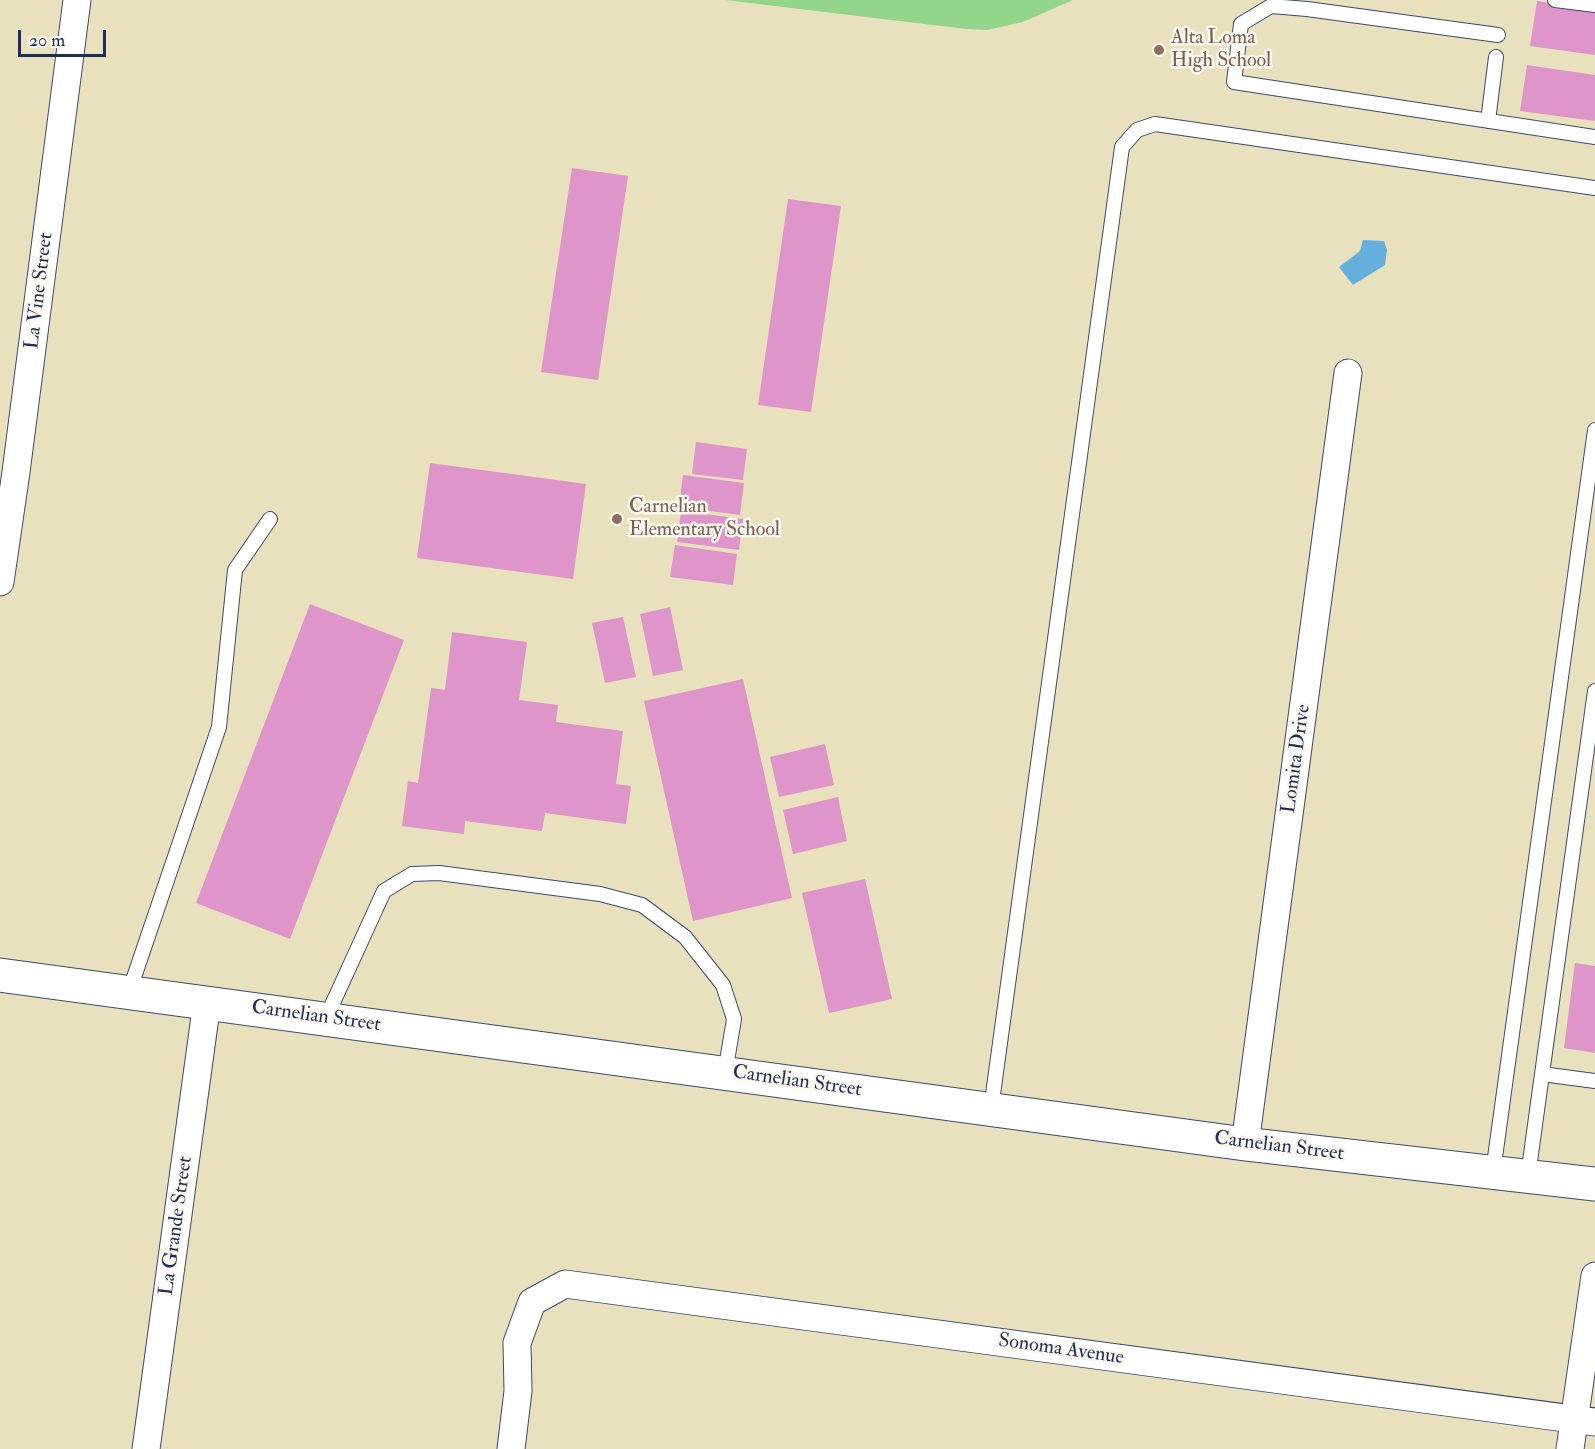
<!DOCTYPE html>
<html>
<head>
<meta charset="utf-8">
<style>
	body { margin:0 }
	#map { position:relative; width:1595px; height:1449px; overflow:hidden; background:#e9e1bd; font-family:"IM FELL Double Pica",serif }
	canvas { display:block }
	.scale { position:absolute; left:18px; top:30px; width:88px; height:27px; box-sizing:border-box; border:3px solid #1b2f5e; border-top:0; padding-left:8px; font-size:18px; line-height:21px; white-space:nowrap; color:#1b2f5e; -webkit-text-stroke:4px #fbf7ec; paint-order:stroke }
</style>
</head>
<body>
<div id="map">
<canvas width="1595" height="1449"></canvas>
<div class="scale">20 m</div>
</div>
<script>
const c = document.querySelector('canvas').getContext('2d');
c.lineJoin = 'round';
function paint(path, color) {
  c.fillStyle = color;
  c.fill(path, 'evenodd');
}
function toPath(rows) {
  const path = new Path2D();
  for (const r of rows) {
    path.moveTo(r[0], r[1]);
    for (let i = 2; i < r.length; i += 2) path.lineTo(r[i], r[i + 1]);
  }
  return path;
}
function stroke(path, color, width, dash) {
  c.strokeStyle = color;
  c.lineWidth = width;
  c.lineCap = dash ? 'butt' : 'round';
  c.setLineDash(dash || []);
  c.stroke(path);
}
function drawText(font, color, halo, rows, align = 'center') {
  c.font = font + ' "IM FELL Double Pica",serif';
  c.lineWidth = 5;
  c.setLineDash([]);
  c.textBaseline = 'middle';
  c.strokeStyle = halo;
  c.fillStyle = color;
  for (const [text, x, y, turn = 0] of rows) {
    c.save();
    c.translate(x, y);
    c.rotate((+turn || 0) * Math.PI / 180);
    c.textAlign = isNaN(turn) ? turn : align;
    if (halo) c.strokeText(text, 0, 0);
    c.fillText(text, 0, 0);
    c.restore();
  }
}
paint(toPath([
	[725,0,1073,0,1023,22,987,30,966,29]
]), '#94d58c');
paint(toPath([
	[1363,240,1384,241,1387,250,1385,265,1353,285,1339,267,1360,251]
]), '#65afdd');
paint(toPath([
	[1537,1,1595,9,1595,55,1530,46],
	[1527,65,1595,75,1595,121,1520,111],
	[572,168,628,176,598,380,541,372],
	[788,199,841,206,811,412,758,405],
	[696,442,747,449,743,480,692,474],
	[430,463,586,484,573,579,417,558],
	[683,475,744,483,740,515,679,507],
	[681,511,743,519,739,550,677,542],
	[675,545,737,554,733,585,670,577],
	[310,604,404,640,290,939,196,903],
	[670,607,683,670,653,676,640,614],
	[623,617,636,677,605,683,592,623],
	[452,632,527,642,519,700,558,705,556,722,623,731,616,784,631,786,626,824,545,813,542,831,465,821,464,834,402,826,408,781,418,783,431,688,445,690],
	[743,679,792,898,693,921,644,701],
	[825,744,834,785,779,797,770,757],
	[838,797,847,841,793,854,783,810],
	[865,879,892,999,829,1013,802,893],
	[1575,963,1595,966,1595,1053,1564,1048]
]), '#de95c9');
const lane = toPath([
	[1555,0,1595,5],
	[1498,35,1307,9,1271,6,1241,24,1234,82,1595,137],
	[1488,121,1496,57],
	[129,992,219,727,235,570,270,519],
	[326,1018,384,891,412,874,439,873,600,894,642,905,685,937,723,985,734,1019,725,1073],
	[1542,1074,1595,691],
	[991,1109,1122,147,1137,130,1155,124,1595,188],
	[1493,1172,1595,430],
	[1528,1176,1542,1074,1595,1081]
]);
const street = toPath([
	[0,582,16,472,77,0],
	[1245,1144,1348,373],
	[146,1449,207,1002],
	[511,1449,518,1391,517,1343,532,1302,565,1284,1595,1422],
	[1570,1449,1595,1276]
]);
const secondary = toPath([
	[0,975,1245,1144,1595,1184]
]);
stroke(lane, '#3a4a6c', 16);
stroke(street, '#3a4a6c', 29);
stroke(secondary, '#3a4a6c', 35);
stroke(lane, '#fff', 14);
stroke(street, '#fff', 27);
stroke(secondary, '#fff', 33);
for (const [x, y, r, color] of [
	[1159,50,6,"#8d6e63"],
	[617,519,6,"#8d6e63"]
]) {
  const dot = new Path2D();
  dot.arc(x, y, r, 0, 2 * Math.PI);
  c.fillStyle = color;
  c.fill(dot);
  stroke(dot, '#fbf7ec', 2);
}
drawText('20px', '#785e54', '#fbf7ec', [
	["Alta Loma",1171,39],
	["High School",1171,62],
	["Carnelian",629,508],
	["Elementary School",629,531]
], 'left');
drawText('20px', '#1b2f5e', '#fbf7ec', [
	["La Vine Street",40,291,-83],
	["Lomita Drive",1297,759,-82],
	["Carnelian Street",316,1017,8],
	["Carnelian Street",797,1082,8],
	["Carnelian Street",1279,1147,7],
	["La Grande Street",177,1226,-82],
	["Sonoma Avenue",1061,1350,8]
]);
</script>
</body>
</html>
